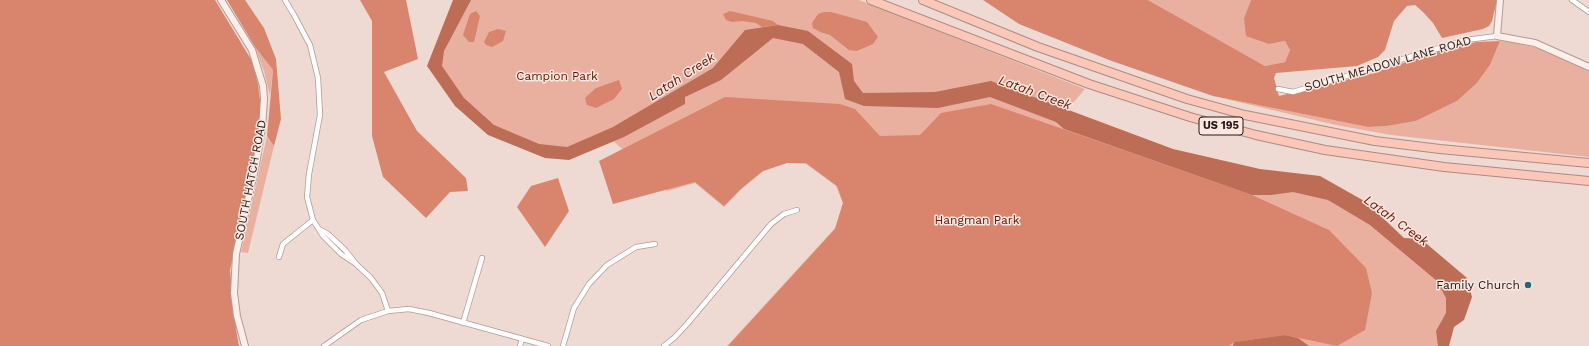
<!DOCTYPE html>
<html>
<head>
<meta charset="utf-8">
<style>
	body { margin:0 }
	canvas { display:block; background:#eed9d3 }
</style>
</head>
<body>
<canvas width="1589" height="346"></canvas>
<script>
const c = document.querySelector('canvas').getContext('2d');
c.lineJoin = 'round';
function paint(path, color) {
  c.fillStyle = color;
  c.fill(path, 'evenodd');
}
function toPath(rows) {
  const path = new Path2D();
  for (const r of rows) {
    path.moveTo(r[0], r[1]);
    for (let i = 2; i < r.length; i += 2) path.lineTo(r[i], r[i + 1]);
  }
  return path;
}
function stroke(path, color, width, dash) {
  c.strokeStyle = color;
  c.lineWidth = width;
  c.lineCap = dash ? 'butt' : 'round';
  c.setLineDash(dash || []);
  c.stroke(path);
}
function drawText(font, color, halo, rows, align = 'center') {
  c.font = font + ' "Work Sans",sans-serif';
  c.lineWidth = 3;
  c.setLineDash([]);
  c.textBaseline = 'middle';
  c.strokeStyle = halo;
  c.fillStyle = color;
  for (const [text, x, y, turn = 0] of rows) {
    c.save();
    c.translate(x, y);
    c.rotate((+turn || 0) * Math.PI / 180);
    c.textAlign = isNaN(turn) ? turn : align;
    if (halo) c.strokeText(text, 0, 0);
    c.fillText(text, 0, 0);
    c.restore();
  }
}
paint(toPath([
	[461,0,859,0,1085,89,1061,117,1172,159,1293,182,1361,210,1455,295,1444,346,727,346,835,228,843,203,836,186,806,164,787,163,763,171,741,189,724,207,695,183,667,191,608,136,570,153,541,151,490,130,436,67],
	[1148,0,1251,0,1244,18,1269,44,1285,41,1290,50,1285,62,1265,66],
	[1500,41,1511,42,1542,49,1589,70,1589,157,1391,135,1336,125,1213,96,1368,127,1387,126,1416,121,1457,101,1476,84,1490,65],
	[255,47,273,70,270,96,264,71],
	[267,136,274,146,248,253,241,252]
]), '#e9b0a0');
paint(toPath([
	[0,0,215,0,252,61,258,84,261,108,257,143,230,270,236,329,239,346,0,346],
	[227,0,245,0,264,28,276,59,281,119,274,146,267,136,273,70,255,47],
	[360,0,406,0,418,59,384,72,417,131,466,178,468,191,450,192,426,218,383,177,372,136,372,21],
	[983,0,1148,0,1265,66,1285,62,1290,50,1285,41,1269,44,1246,36,1244,18,1251,0,1497,0,1492,21,1489,26,1483,29,1442,38,1433,23,1423,12,1415,5,1407,6,1394,21,1385,50,1378,57,1357,66,1276,73,1274,78,1279,96,1374,73,1450,47,1477,42,1500,41,1490,65,1476,84,1457,101,1416,121,1387,126,1368,127,1213,96,1109,60,1019,24],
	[476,11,480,16,474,42,469,42,463,35,470,14],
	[730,11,773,21,778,25,762,27,756,23,742,21,732,22,726,20,723,14],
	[824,12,831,12,867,22,878,37,873,44,857,51,849,50,830,35,820,32,813,28,812,23,818,14],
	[498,29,506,31,503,41,492,47,486,45,484,42,489,32],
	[619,80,622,89,614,99,596,108,587,105,585,98,596,88],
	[725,97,840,104,855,109,880,136,920,135,941,113,991,104,1252,195,1329,230,1366,268,1372,293,1365,330,1337,346,1285,335,1234,342,1229,346,728,346,835,229,843,203,837,186,806,163,787,163,763,171,741,189,724,206,695,182,613,204,599,161],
	[558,178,569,211,545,247,517,207,531,186]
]), '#d9856e');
paint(toPath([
	[453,0,471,0,444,51,442,66,464,98,494,125,539,144,567,147,613,127,713,68,745,30,778,25,808,31,852,64,854,81,863,93,935,92,991,81,1173,149,1260,169,1320,176,1366,202,1404,238,1421,239,1467,278,1472,297,1464,320,1454,327,1449,346,1438,346,1436,331,1446,313,1446,298,1437,281,1370,225,1328,200,1293,192,1271,195,1252,195,1064,129,1056,122,990,97,938,108,864,106,845,99,839,72,803,44,773,38,721,80,685,97,685,104,624,137,569,160,545,158,488,135,455,106,427,66],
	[1285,335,1298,338,1309,346,1233,346,1234,342]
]), '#bd6c56');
const street = toPath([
	[285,0,294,15,310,45,318,78,320,115,309,174,307,197,313,220,323,236,341,254,356,264],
	[1572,0,1589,12],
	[1278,89,1293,92,1466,40,1497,36],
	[319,229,328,234,345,250,356,264,371,278,382,293,388,311],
	[279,257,283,244,313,220],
	[463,323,482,258],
	[324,346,361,320,388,311,409,309,429,313,548,346],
	[520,346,522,339],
	[563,346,574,308,589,284,607,265,636,247,655,244],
	[664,346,675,337,688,323,771,224,784,214,797,210]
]);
const secondary = toPath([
	[221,0,252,50,263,86,264,99,262,128,256,164,236,254,234,293,237,316,245,346],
	[1500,0,1497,36,1535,43,1589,67]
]);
const highway = toPath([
	[871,0,1089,84,1190,117,1256,135,1325,150,1444,167,1589,181],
	[923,0,1038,47,1187,99,1245,115,1375,141,1440,149,1589,163]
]);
stroke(street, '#af9b95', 6);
stroke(secondary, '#af9b95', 8);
stroke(highway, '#ae8a80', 10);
stroke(street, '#fff', 4.5);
stroke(secondary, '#feeeea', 6);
stroke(highway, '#fac7b9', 8);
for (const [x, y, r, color] of [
	[1528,285,4,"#226878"]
]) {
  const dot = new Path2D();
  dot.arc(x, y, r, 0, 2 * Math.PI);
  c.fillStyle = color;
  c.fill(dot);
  stroke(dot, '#fce6e0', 1.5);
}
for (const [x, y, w] of [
	[1221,126,44]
]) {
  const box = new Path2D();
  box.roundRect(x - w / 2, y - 9, w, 18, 3);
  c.fillStyle = '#fce6e0';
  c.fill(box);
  stroke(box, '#211a17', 1);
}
drawText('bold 11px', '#211a17', null, [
	["US 195",1221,126]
]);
drawText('12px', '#211a17', '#fce6e0', [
	["SOUTH MEADOW LANE ROAD",1388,64,-16],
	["SOUTH HATCH ROAD",251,180,-79]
]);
drawText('12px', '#611600', '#fce6e0', [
	["Campion Park",557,76],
	["Hangman Park",977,220]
]);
drawText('12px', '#211a17', '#fce6e0', [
	["Family Church",1520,285]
], 'right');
drawText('italic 13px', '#631702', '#fce6e0', [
	["Latah Creek",682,77,-33],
	["Latah Creek",1035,93,20],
	["Latah Creek",1396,221,36]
]);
</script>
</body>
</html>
